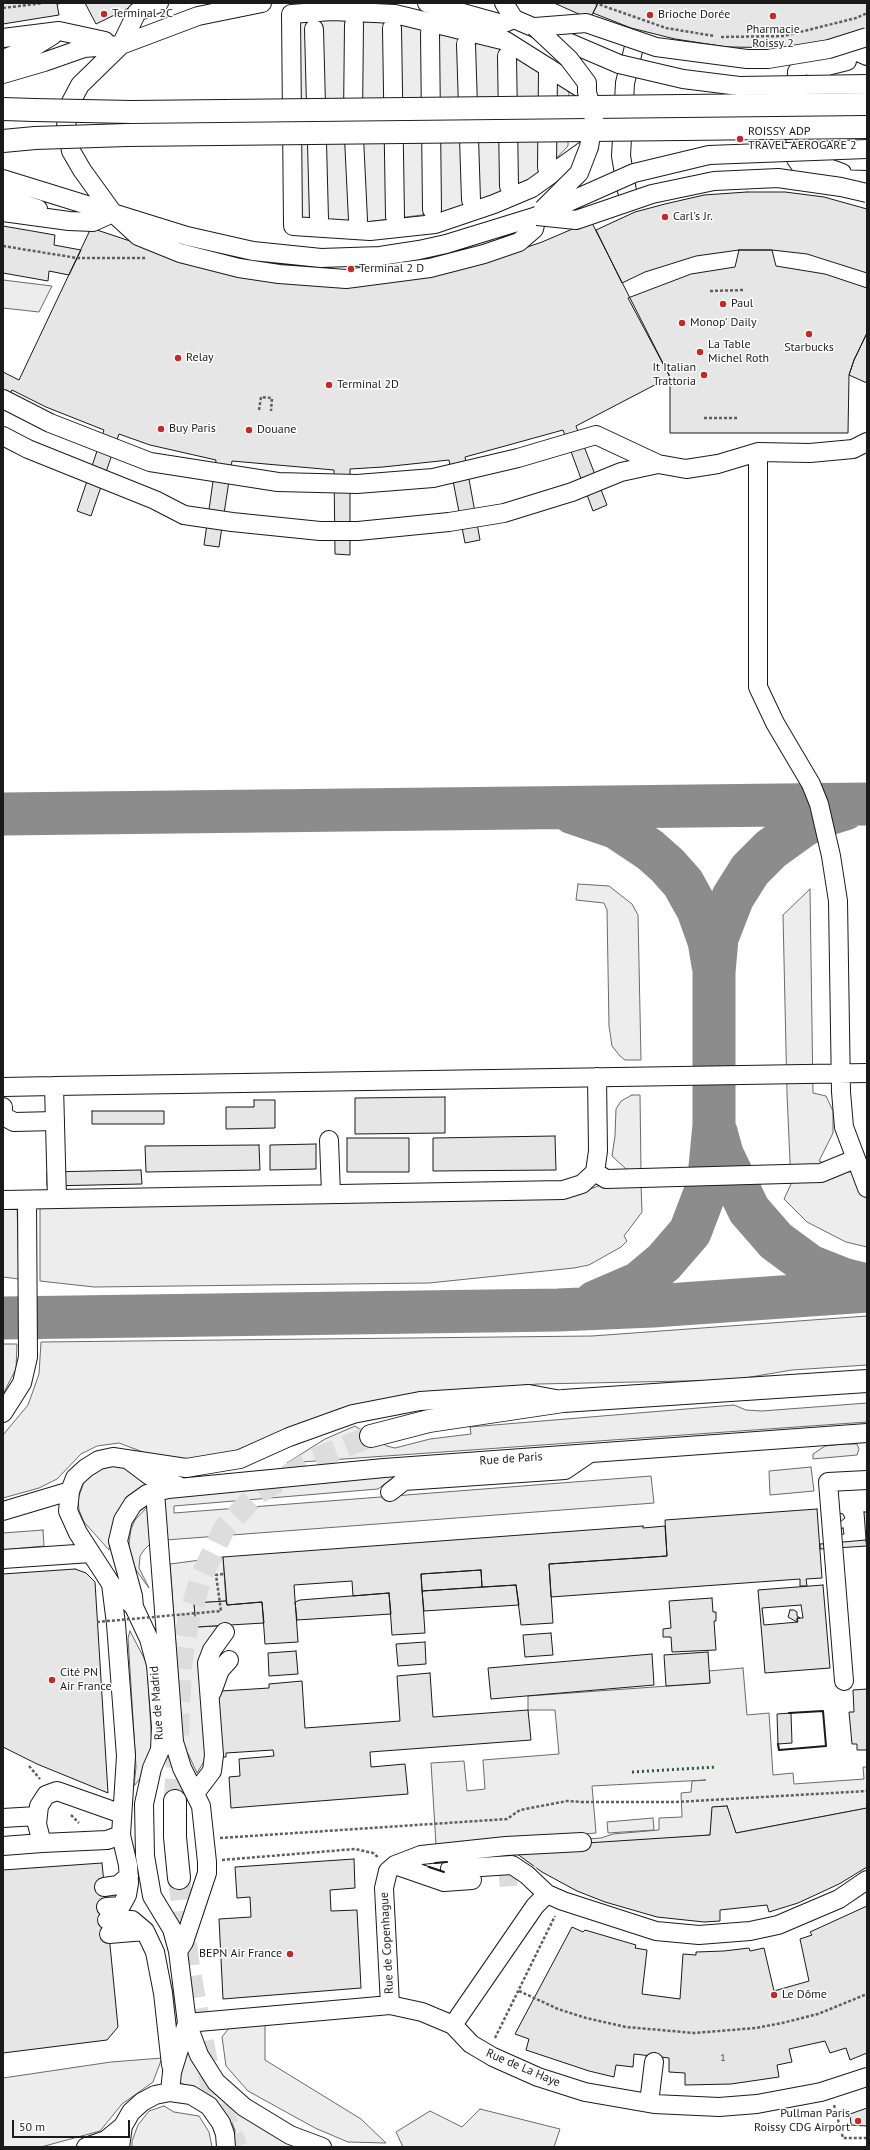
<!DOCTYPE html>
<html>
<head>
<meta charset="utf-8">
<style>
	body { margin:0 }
	#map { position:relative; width:870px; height:2150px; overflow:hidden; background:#fff; font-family:"PT Sans",sans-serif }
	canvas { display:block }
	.frame { position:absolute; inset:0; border:4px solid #1a1a1a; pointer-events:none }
	.scale { position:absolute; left:12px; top:2120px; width:118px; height:18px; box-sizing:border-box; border:2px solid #1a1a1a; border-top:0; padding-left:5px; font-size:12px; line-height:14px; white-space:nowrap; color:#1a1a1a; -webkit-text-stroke:3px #fff; paint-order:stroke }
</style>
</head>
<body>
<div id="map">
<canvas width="870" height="2150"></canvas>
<div class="frame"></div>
<div class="scale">50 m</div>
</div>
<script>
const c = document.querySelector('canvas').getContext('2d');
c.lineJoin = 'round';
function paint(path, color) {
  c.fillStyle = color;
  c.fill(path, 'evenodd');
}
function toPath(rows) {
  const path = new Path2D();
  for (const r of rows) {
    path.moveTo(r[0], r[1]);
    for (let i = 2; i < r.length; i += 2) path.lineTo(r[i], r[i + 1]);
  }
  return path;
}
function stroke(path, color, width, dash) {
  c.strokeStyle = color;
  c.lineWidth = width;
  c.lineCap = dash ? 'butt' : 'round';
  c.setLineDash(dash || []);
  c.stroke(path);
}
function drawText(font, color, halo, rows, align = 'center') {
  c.font = font + ' "PT Sans",sans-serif';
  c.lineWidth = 3;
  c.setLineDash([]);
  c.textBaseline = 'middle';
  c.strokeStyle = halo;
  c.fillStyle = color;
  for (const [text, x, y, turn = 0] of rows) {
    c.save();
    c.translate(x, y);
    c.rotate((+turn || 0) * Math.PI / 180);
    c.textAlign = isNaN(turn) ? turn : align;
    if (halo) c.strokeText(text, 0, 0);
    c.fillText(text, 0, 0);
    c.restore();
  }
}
const built = toPath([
	[333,18,397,20,515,52,562,83,569,93,568,146,550,165,529,180,502,193,445,212,367,222,299,220,294,25,305,20,333,18],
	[3,280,52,286,39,312,3,308,3,280],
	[578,884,609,886,632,904,638,915,641,1060,625,1060,620,1056,612,1046,609,1026,607,910,604,903,576,900,578,884],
	[810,889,813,1093,826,1096,833,1111,833,1133,819,1161,848,1172,867,1171,867,1247,846,1242,807,1222,784,1199,791,1184,787,1094,783,915,810,889],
	[632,1095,640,1095,641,1171,626,1169,612,1156,615,1136,616,1109,621,1101,632,1095],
	[601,1185,641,1185,642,1212,624,1236,627,1241,621,1247,589,1265,574,1268,429,1283,94,1287,40,1281,40,1204,566,1198,601,1185],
	[3,1204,17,1204,19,1279,3,1277,3,1204],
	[867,1316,867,1365,792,1370,733,1380,538,1384,406,1396,339,1409,227,1454,192,1462,151,1455,119,1443,97,1446,81,1454,57,1479,39,1488,3,1498,3,1435,28,1405,39,1374,41,1342,592,1336,867,1316],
	[3,1344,17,1344,16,1369,3,1394,3,1344],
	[867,1403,867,1422,287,1463,325,1439,355,1426,387,1446,395,1448,430,1439,471,1434,470,1427,734,1405,746,1410,762,1411,867,1403],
	[844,1444,857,1444,859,1449,857,1455,813,1459,813,1454,825,1446,844,1444],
	[109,1465,129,1467,149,1484,122,1506,114,1519,109,1550,84,1522,79,1510,78,1499,85,1479,109,1465],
	[811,1467,814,1491,770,1495,769,1471,811,1467],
	[399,1473,378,1489,174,1506,174,1513,651,1476,654,1503,166,1540,162,1500,171,1497,344,1481,399,1473],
	[148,1506,155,1542,149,1545,144,1550,140,1556,139,1568,149,1588,136,1570,128,1551,131,1529,135,1520,148,1506],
	[43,1530,44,1546,3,1550,3,1533,43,1530],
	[223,1557,226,1601,194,1603,196,1627,218,1626,199,1660,206,1758,197,1773,183,1743,170,1564,223,1557],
	[130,1631,147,1664,152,1747,142,1776,134,1786,136,1767,128,1638,130,1631],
	[743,1668,747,1715,769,1713,773,1775,793,1773,794,1784,864,1779,863,1767,867,1767,867,1808,736,1833,727,1806,713,1807,710,1835,577,1845,587,1839,601,1838,613,1834,659,1830,659,1818,682,1817,681,1793,691,1792,692,1781,706,1780,592,1786,596,1833,436,1845,431,1763,464,1761,467,1791,485,1789,483,1760,559,1754,555,1710,528,1710,528,1696,710,1683,709,1671,743,1668],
	[653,1818,654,1830,608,1833,607,1822,653,1818],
	[233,2023,265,2023,265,2060,361,2119,386,2143,348,2142,315,2128,248,2091,226,2066,222,2037,233,2023],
	[188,2045,198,2063,303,2147,234,2147,235,2130,228,2113,209,2095,176,2081,188,2045],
	[162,2058,153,2082,122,2104,100,2131,41,2147,3,2147,3,2078,111,2062,162,2058],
	[164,2106,174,2112,199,2116,209,2132,212,2147,132,2147,132,2141,138,2125,149,2111,164,2106],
	[480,2109,560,2129,554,2147,403,2147,396,2132,430,2111,462,2127,480,2109]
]);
paint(built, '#ededed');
stroke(built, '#6a6a6a', 1);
stroke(toPath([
	[573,813,617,828,650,850,667,865,683,883,698,910,709,941,713,965],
	[3,814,867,804],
	[716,1132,722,1154,749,1210,776,1241,810,1266,843,1279,863,1284],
	[595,1302,639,1283,664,1262,690,1232,706,1190,709,1177,714,1125,714,972,717,938,733,897,750,870,771,849,803,826,822,816,845,809],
	[3,1318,558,1310,653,1306,867,1291]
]), '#8c8c8c', 43);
const building = toPath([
	[3,3,64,3,57,4,59,15,3,24,3,3],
	[85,3,139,3,96,24,85,3],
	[554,3,598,3,590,19,554,3],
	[598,3,867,3,867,28,802,48,727,47,675,39,631,28,593,13,598,3],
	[747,192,785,192,824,197,867,209,867,273,807,254,772,250,739,250,696,256,645,272,622,283,596,230,635,212,665,204,704,195,747,192],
	[591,221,670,377,576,426,607,505,593,511,563,430,465,457,480,540,465,543,449,460,383,467,350,469,350,555,335,554,334,470,232,461,219,547,204,545,216,460,150,445,119,434,91,516,77,511,104,430,46,407,12,390,3,406,3,372,19,380,91,228,133,242,259,278,487,261,542,242,591,221],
	[3,226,55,235,54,245,81,250,69,275,49,271,48,281,3,273,3,226],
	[739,250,772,250,776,266,825,274,867,288,867,333,854,360,849,375,848,433,670,433,670,377,628,298,691,274,735,267,739,250],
	[867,333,867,383,849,375,854,360,867,333],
	[445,1097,445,1133,355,1134,355,1098,445,1097],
	[254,1100,275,1100,275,1128,226,1129,226,1107,254,1107,254,1100],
	[92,1111,164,1111,164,1124,92,1124,92,1111],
	[555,1136,556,1170,433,1171,433,1138,555,1136],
	[347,1138,409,1138,409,1172,347,1172,347,1138],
	[316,1144,316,1169,270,1170,270,1145,316,1144],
	[259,1145,260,1170,146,1172,145,1146,259,1145],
	[141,1170,142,1184,47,1186,47,1172,141,1170],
	[817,1509,822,1578,806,1579,807,1586,800,1586,800,1579,551,1597,549,1564,667,1556,665,1520,817,1509],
	[864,1512,867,1512,867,1551,866,1540,864,1512],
	[839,1513,843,1514,845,1518,840,1522,839,1513],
	[643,1526,643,1528,665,1526,667,1556,549,1564,553,1623,521,1625,516,1585,482,1587,481,1570,421,1574,425,1633,392,1635,389,1593,353,1596,352,1581,294,1585,298,1642,265,1644,262,1602,227,1605,223,1557,643,1526],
	[843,1528,844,1534,839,1535,838,1529,843,1528],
	[866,1540,867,1546,820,1549,820,1544,866,1540],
	[75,1569,86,1573,95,1582,108,1793,37,1764,3,1747,3,1574,75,1569],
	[481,1570,482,1587,422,1591,421,1574,481,1570],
	[516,1585,519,1605,424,1611,422,1591,516,1585],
	[823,1585,830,1668,765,1673,758,1590,823,1585],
	[801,1605,803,1618,797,1618,798,1622,764,1625,762,1608,801,1605],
	[389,1593,391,1614,297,1620,295,1602,300,1600,389,1593],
	[712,1598,713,1612,716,1612,716,1621,714,1621,716,1650,672,1652,671,1637,663,1637,663,1629,671,1628,669,1601,712,1598],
	[226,1601,227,1605,262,1602,264,1623,196,1627,194,1603,226,1601],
	[790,1610,794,1610,797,1612,797,1616,800,1618,797,1618,797,1622,788,1617,790,1610],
	[551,1633,553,1655,525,1657,523,1635,551,1633],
	[425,1642,426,1664,398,1666,396,1644,425,1642],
	[296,1651,298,1674,269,1676,268,1653,296,1651],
	[708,1652,710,1683,666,1686,664,1655,708,1652],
	[652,1654,654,1685,491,1699,488,1668,652,1654],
	[430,1673,433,1717,528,1710,531,1740,370,1752,371,1767,405,1764,408,1794,231,1808,229,1777,240,1776,239,1759,274,1756,273,1750,226,1753,226,1757,206,1758,221,1688,221,1691,269,1688,269,1684,302,1681,305,1728,400,1721,397,1676,430,1673],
	[867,1689,867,1750,857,1750,857,1744,852,1744,849,1712,854,1712,853,1690,867,1689],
	[791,1713,792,1743,778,1744,777,1714,791,1713],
	[727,1806,736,1833,867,1808,867,1867,839,1884,798,1903,769,1912,767,1905,720,1910,720,1921,704,1922,657,1917,605,1902,577,1891,542,1872,509,1848,710,1835,712,1807,727,1806],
	[354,1859,355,1888,330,1890,331,1911,357,1910,361,1988,223,1999,219,1919,251,1917,250,1897,237,1898,235,1867,354,1859],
	[102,1863,118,2027,107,2040,3,2053,3,1870,102,1863],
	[867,1906,867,2053,850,2060,846,2048,830,2053,825,2041,789,2049,792,2062,777,2065,779,2077,731,2084,685,2085,685,2073,669,2072,669,2058,634,2054,633,2067,616,2065,614,2077,589,2071,526,2050,529,2039,515,2034,572,1927,583,1932,585,1930,636,1945,635,1948,647,1950,642,1994,680,1999,683,1954,696,1955,696,1952,724,1951,749,1948,750,1951,764,1948,774,1991,809,1981,800,1939,812,1935,810,1932,867,1906],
	[867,2108,867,2126,851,2125,850,2114,867,2108]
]);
paint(building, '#e6e6e6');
stroke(building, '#1a1a1a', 1);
stroke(toPath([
	[499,1878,537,1875]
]), '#ddd', 18, [18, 9]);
stroke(toPath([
	[175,1801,181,1666,188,1622,201,1577,225,1527,257,1494,315,1459,371,1436],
	[179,1878,189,1967,211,2085,237,2147]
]), '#ddd', 22, [22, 11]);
const minor = toPath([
	[427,3,502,24,514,19,619,64],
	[504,3,514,19],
	[354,24,353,117,358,220],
	[392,28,395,217],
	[314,29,319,219],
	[430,33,432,210],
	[3,38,59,31,105,41],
	[466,44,471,200],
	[507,56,509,186],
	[867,56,851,49,806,60,797,72,795,116,796,159,803,169,818,176,834,179,867,180],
	[3,59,32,48,53,35],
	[3,74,44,62,84,48,121,45,198,16,262,3],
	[587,92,506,41,395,14,332,11,291,14,293,226,370,231,435,224,494,204,532,188,589,147],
	[822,99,816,89,816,75,827,66,847,61],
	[831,123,816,133,813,144,815,157,823,166,842,173],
	[547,168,548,72],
	[3,179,113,213,138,236,180,253,239,268,279,274,346,279,430,268,484,254,519,242,534,229,537,216,446,244,419,250,380,256,321,258,253,251,187,236,113,213,82,170,71,151,66,126,71,102,80,85,121,45,137,12,159,3],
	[627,191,621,156,625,83,634,47],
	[3,197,38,209],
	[3,212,69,221,93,222,113,213],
	[3,399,50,423,150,462,278,482,357,484,433,478,518,458,596,435,658,464,686,469,718,464,758,452,810,453,853,449,867,442],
	[3,436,28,449,155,500,184,515,232,522,320,531,358,531,449,522,504,513,572,492,621,472,658,464],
	[758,452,758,687,775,723,811,784,819,804,831,856,838,901,841,1092,844,1127,867,1188],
	[3,1087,54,1086],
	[3,1107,3,1116,14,1122,55,1121],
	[329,1140,331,1194],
	[595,1172,606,1179,821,1173,855,1159],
	[57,1199,54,1086,867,1073],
	[3,1200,563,1190,582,1184,595,1172,598,1151,597,1077],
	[3,1413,22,1383,28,1357,27,1200],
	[130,1461,150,1476,179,1486],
	[155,1492,174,1742,182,1768,201,1806,207,1862,207,1873,184,1942,178,1951],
	[390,1492,404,1481,565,1470,590,1453],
	[3,1511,70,1491],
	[3,1559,91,1553],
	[134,1607,111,1584,78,1533,68,1511,70,1491,75,1478,86,1468,99,1460,113,1457,186,1468,240,1459,289,1437,353,1414,420,1401,529,1394,556,1399],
	[844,1681,828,1482,867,1480],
	[212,1692,220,1670,229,1660],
	[196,1792,212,1771,214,1755,207,1663,212,1650,225,1632],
	[3,1818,37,1816],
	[121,1835,107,1840,42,1843,37,1824,39,1806,46,1795,57,1791,122,1814],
	[3,1846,42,1843],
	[395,1865,444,1882,472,1880],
	[450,1869,512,1865,527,1875,547,1894,563,1901,656,1931,699,1935,750,1931,778,1925,839,1899,867,1880],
	[104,1887,118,1885,129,1876],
	[106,1907,121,1906,127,1895,129,1883,128,1865,121,1835,126,1756,116,1624,111,1584],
	[107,1920,132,1920,145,1931,155,1952,163,1993,171,2065],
	[109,1934,145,1931],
	[390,2005,384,1888,388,1871,395,1865,421,1855,506,1846,582,1842],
	[187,2023,390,2005,422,2012,453,2025,471,2044,493,2057,538,2077,585,2092,654,2104,719,2107,757,2104,821,2092,867,2077],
	[187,2023,199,2055,216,2082,244,2107,290,2135,322,2147],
	[453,2025,535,1906,547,1894],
	[170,2092,172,2072,187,2023,178,1951,172,1929,152,1896,145,1856,144,1804,152,1768,160,1750,161,1727,156,1665,149,1639,134,1607,133,1596,118,1541,123,1520,133,1504,147,1494,168,1489,384,1468,867,1433],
	[649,2103,654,2062],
	[86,2147,106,2140,123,2126],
	[120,2147,123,2126,131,2112,142,2102,155,2095,170,2092,191,2095,209,2106,221,2123,225,2134,226,2147]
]);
const major = toPath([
	[3,109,34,110],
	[371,1436,429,1421,563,1401,867,1381],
	[175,1801,175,1837,179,1878]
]);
stroke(minor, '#1a1a1a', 20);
stroke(major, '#1a1a1a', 24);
stroke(toPath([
	[595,3,666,28,714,36],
	[3,8,43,3],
	[721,37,784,36,856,18,867,13],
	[3,246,77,258,146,258],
	[710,291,743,290],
	[259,410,261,397,272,398,271,411],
	[704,418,737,418],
	[29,1766,40,1779],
	[676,1802,867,1791],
	[71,1815,79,1823],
	[220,1838,507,1819,520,1810,567,1801,581,1802],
	[222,1860,355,1849,373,1853,379,1858],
	[519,1991,558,2009,586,2018,626,2027,694,2033,756,2028,782,2023,818,2014,867,1994],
	[495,2038,555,1916],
	[834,2105,843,2138,867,2138]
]), '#5f5f5f', 2.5, [3, 2]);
stroke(minor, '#fff', 18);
stroke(major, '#fff', 22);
const minorBridge = toPath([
	[535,27,586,23,656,47,747,59,768,59,829,49,867,37],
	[535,27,569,59,587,83,587,92,594,119,589,147,579,173,543,209],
	[619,64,683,79,739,86,867,84],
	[537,216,634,173,709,155,867,149],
	[537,216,576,220,652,194,714,181,778,178,841,187,867,193]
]);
const majorBridge = toPath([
	[34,110,132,112,867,104],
	[3,141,35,138,127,135,867,127]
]);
stroke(minorBridge, '#1a1a1a', 20, []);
stroke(majorBridge, '#1a1a1a', 24, []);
stroke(toPath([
	[97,1622,221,1611,216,1575,224,1574],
	[581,1802,676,1802]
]), '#5f5f5f', 2.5, [3, 2]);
stroke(minorBridge, '#fff', 18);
stroke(majorBridge, '#fff', 22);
stroke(toPath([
	[632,1772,716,1767]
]), '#2b5a34', 3, [2, 3]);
stroke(toPath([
	[778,1744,779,1750,826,1746,823,1711,789,1713],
	[435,1863,447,1862],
	[429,1867,444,1872]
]), '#1a1a1a', 2);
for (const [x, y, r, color] of [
	[104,14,4,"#c62828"],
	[650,15,4,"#c62828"],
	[773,16,4,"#c62828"],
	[740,139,4,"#c62828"],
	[665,217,4,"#c62828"],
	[351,269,4,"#c62828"],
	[723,304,4,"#c62828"],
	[682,323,4,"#c62828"],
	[809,334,4,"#c62828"],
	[700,352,4,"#c62828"],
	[178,358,4,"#c62828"],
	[704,375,4,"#c62828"],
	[329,385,4,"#c62828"],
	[161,429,4,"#c62828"],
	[249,430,4,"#c62828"],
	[52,1680,4,"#c62828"],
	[290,1954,4,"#c62828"],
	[774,1995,4,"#c62828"],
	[858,2121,4,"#c62828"]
]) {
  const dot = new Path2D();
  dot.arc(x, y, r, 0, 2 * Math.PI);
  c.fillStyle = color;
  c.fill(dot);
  stroke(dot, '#fff', 1.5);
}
drawText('10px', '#4d4d4d', null, [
	["1",723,2058]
]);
drawText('12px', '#1a1a1a', '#fff', [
	["Terminal 2C",112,14],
	["Brioche Dorée",658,15],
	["Pharmacie",773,30,"center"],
	["Roissy 2",773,44,"center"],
	["ROISSY ADP",748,132],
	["TRAVEL AEROGARE 2",748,146],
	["Carl's Jr.",673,217],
	["Terminal 2 D",359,269],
	["Paul",731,304],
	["Monop' Daily",690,323],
	["La Table",708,345],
	["Michel Roth",708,359],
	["Starbucks",809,348,"center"],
	["Relay",186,358],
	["It Italian",696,368,"right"],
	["Trattoria",696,382,"right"],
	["Terminal 2D",337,385],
	["Buy Paris",169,429],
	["Douane",257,430],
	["Cité PN",60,1673],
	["Air France",60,1687],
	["BEPN Air France",282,1954,"right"],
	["Le Dôme",782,1995],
	["Pullman Paris",850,2114,"right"],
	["Roissy CDG Airport",850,2128,"right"]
], 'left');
drawText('12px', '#1a1a1a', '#fff', [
	["Rue de Paris",511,1459,-4],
	["Rue de Madrid",157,1703,-94],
	["Rue de Copenhague",387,1943,-93],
	["Rue de La Haye",523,2068,23]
]);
</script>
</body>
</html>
